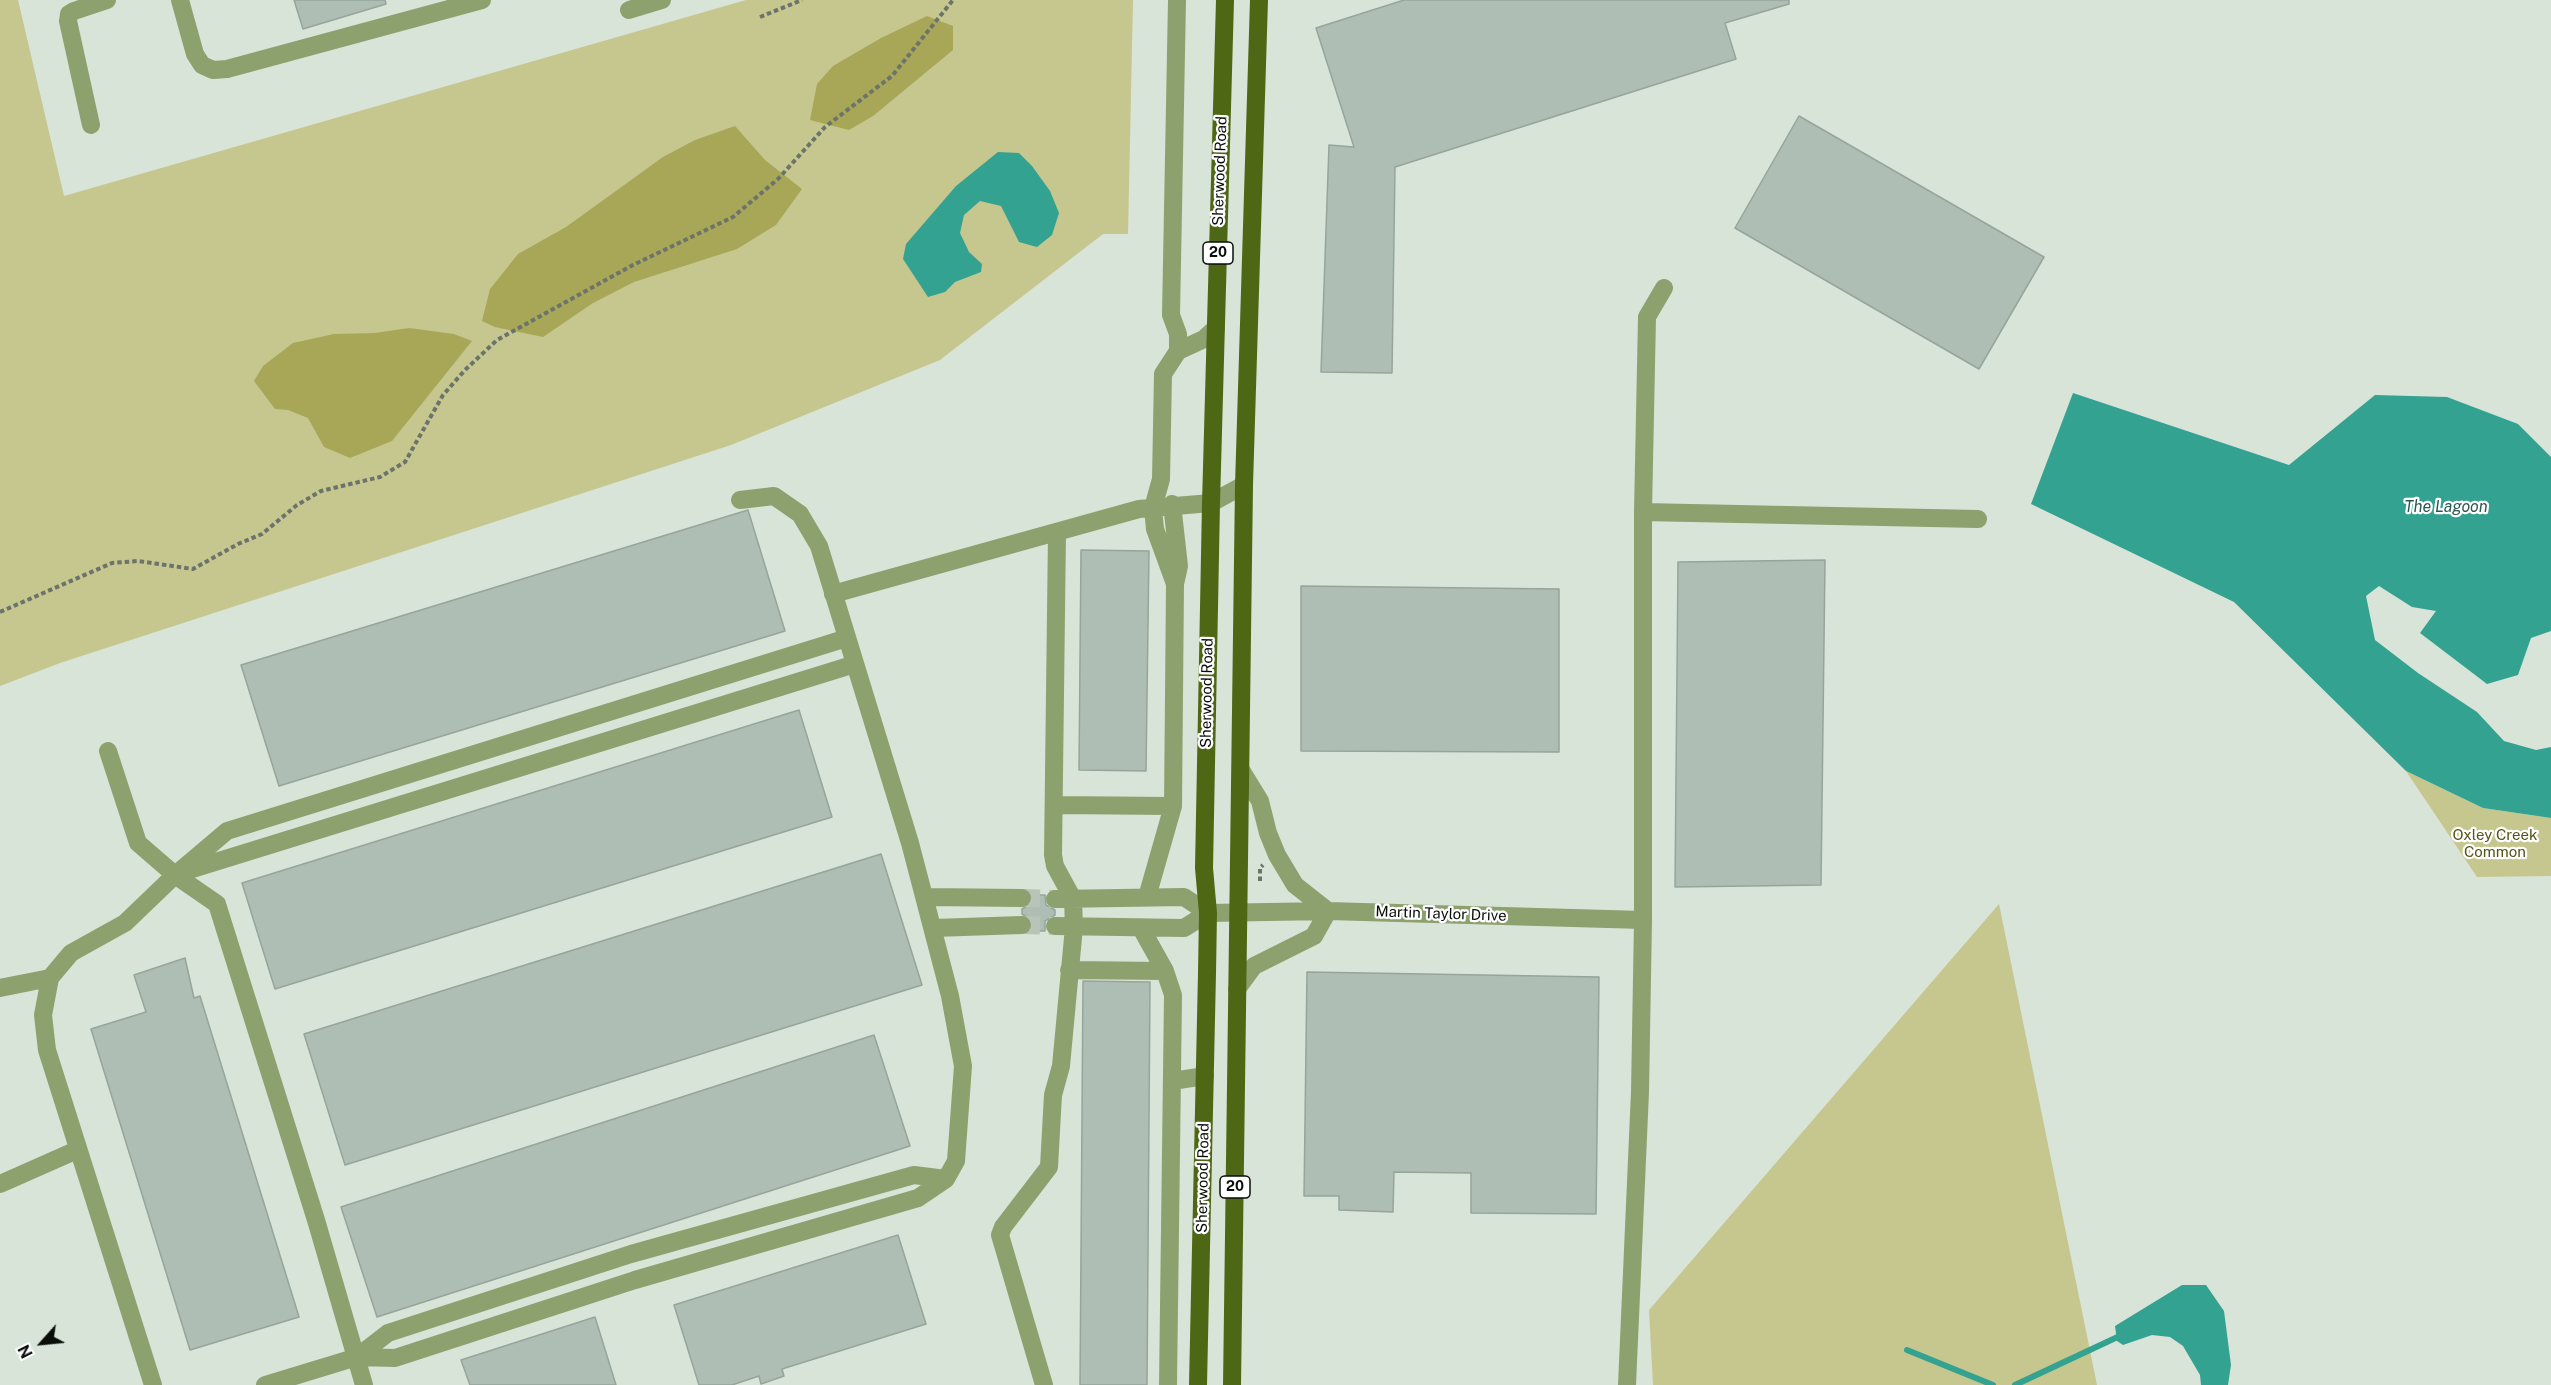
<!DOCTYPE html>
<html>
<head>
<meta charset="utf-8">
<style>
	body { margin:0 }
	#map { position:relative; width:2551px; height:1385px; overflow:hidden; background:#d8e4d7; font-family:"Public Sans",sans-serif }
	canvas { display:block }
	.north { position:absolute; left:12px; top:1313px; width:60px; height:60px; -webkit-text-stroke:4px #fff; paint-order:stroke; rotate:243deg; font-size:16px; font-weight:700; line-height:24px; text-align:center; color:#090e09 }
	.north::after { content:''; display:block; margin:auto; width:21px; height:27px; background:#090e09; clip-path:polygon(50% 0,100% 100%,50% 72%,0 100%) }
</style>
</head>
<body>
<div id="map">
<canvas width="2551" height="1385"></canvas>
<div class="north">N</div>
</div>
<script>
const c = document.querySelector('canvas').getContext('2d');
c.lineJoin = 'round';
function paint(path, color) {
  c.fillStyle = color;
  c.fill(path, 'evenodd');
}
function toPath(rows) {
  const path = new Path2D();
  for (const r of rows) {
    path.moveTo(r[0], r[1]);
    for (let i = 2; i < r.length; i += 2) path.lineTo(r[i], r[i + 1]);
  }
  return path;
}
function stroke(path, color, width, dash) {
  c.strokeStyle = color;
  c.lineWidth = width;
  c.lineCap = dash ? 'butt' : 'round';
  c.setLineDash(dash || []);
  c.stroke(path);
}
function drawText(font, color, halo, rows, align = 'center') {
  c.font = font + ' "Public Sans",sans-serif';
  c.lineWidth = 4.5;
  c.setLineDash([]);
  c.textBaseline = 'middle';
  c.strokeStyle = halo;
  c.fillStyle = color;
  for (const [text, x, y, turn = 0] of rows) {
    c.save();
    c.translate(x, y);
    c.rotate((+turn || 0) * Math.PI / 180);
    c.textAlign = isNaN(turn) ? turn : align;
    if (halo) c.strokeText(text, 0, 0);
    c.fillText(text, 0, 0);
    c.restore();
  }
}
paint(toPath([
	[0,0,18,0,64,196,746,0,1133,0,1128,234,1103,234,940,360,731,445,60,663,0,686],
	[2406,771,2483,808,2551,818,2551,876,2477,877],
	[1999,904,2097,1385,1653,1385,1649,1310]
]), '#c6c68f');
paint(toPath([
	[927,16,953,26,953,50,873,116,849,130,810,120,817,84,833,66,881,38],
	[735,126,765,160,802,189,776,225,737,249,634,282,593,303,543,337,495,327,482,321,490,289,518,254,566,227,663,157,695,140],
	[409,328,454,334,472,341,392,441,350,458,324,447,308,418,288,410,275,409,254,381,263,366,293,343,334,334,375,333]
]), '#a8a657');
paint(toPath([
	[998,152,1019,153,1032,166,1050,191,1059,213,1052,235,1037,247,1019,242,1001,206,980,201,964,215,960,233,969,252,982,264,981,272,955,282,945,292,928,297,903,259,906,244,956,186],
	[2073,393,2289,465,2375,395,2447,397,2518,424,2551,457,2551,631,2531,638,2518,675,2487,684,2420,633,2436,611,2412,607,2379,586,2366,596,2375,640,2418,673,2477,712,2504,741,2536,750,2551,747,2551,818,2483,808,2406,771,2234,602,2031,504],
	[2182,1285,2206,1285,2224,1311,2231,1365,2228,1385,2201,1385,2200,1375,2183,1346,2170,1337,2152,1335,2123,1345,2117,1341,2115,1326]
]), '#33a291');
stroke(toPath([
	[1907,1350,1993,1385],
	[2015,1385,2124,1334]
]), '#33a291', 6);
const building = toPath([
	[294,0,385,0,386,4,303,29,294,0],
	[1404,0,1789,0,1789,4,1725,23,1736,59,1395,167,1392,373,1321,372,1329,145,1354,147,1316,28,1404,0],
	[1799,116,2044,257,1979,369,1735,228,1799,116],
	[748,510,785,631,279,786,241,665,748,510],
	[1081,550,1149,551,1146,771,1079,770,1081,550],
	[1825,560,1821,885,1675,887,1678,562,1825,560],
	[1301,586,1559,589,1559,752,1301,751,1301,586],
	[799,710,832,817,275,989,242,883,799,710],
	[881,854,922,985,345,1165,304,1034,881,854],
	[1032,895,1045,895,1046,905,1055,910,1055,915,1045,921,1045,931,1032,931,1032,920,1022,914,1022,909,1032,903,1032,895],
	[185,958,194,998,200,996,299,1317,190,1350,91,1029,146,1012,134,975,185,958],
	[1307,972,1599,977,1596,1214,1471,1213,1471,1173,1394,1172,1393,1212,1339,1210,1339,1196,1304,1196,1307,972],
	[1083,981,1150,982,1147,1385,1080,1385,1083,981],
	[874,1035,910,1146,377,1317,341,1207,874,1035],
	[898,1235,926,1324,782,1369,784,1376,761,1384,759,1376,732,1385,699,1385,674,1305,898,1235],
	[595,1317,616,1385,470,1385,461,1360,595,1317]
]);
paint(building, '#aebeb5');
stroke(building, '#95a59c', 1.5);
stroke(toPath([
	[1022,898,1055,899],
	[1022,925,1055,926]
]), '#b9c4b8', 18, [18, 9]);
stroke(toPath([
	[760,17,802,0],
	[0,612,112,563,138,561,193,569,238,544,262,534,297,505,321,491,380,477,405,462,443,395,465,370,497,340,631,266,733,217,778,179,825,127,892,76,953,0],
	[1260,881,1260,868,1263,865]
]), '#6b736a', 4, [4.5, 3]);
stroke(toPath([
	[180,0,195,54,202,65,213,70,227,69,482,0],
	[629,10,662,0],
	[91,125,68,21,69,14,74,11,107,0],
	[1178,351,1204,339,1216,328],
	[1643,512,1978,519],
	[1175,584,1155,529,1153,508,1161,479,1163,374,1178,351,1178,334,1171,315,1177,0],
	[833,594,1139,509,1211,503,1244,485],
	[108,751,138,843,175,875,217,904,316,1220,364,1385],
	[1241,770,1260,801,1268,833,1277,855,1295,885,1328,911],
	[1054,805,1173,806],
	[183,872,855,664],
	[926,897,1022,898],
	[1147,897,1173,806,1175,584,1179,566,1172,504],
	[1055,899,1184,897,1208,913],
	[1055,926,1184,928,1208,913,1328,911,1643,920],
	[934,928,1022,925],
	[1141,928,1165,971,1173,995,1168,1385],
	[1069,970,1165,971],
	[0,988,50,978],
	[1237,989,1254,966,1314,936,1328,911],
	[1172,1081,1205,1076],
	[0,1184,77,1150],
	[357,1357,388,1333,631,1254,914,1175,946,1179],
	[153,1385,47,1050,43,1015,50,978,71,953,125,923,175,875,227,831,847,638],
	[265,1385,357,1357,395,1358,635,1280,918,1198,946,1179,956,1161,963,1066,950,996,910,843,819,546,800,514,774,496,740,500],
	[1044,1385,1000,1235,1003,1227,1049,1167,1053,1095,1061,1066,1074,927,1073,899,1055,866,1053,855,1057,532],
	[1627,1385,1640,1092,1643,920,1643,512,1647,317,1664,288]
]), '#8da16f', 18);
stroke(toPath([
	[1198,1385,1207,973,1208,913,1204,868,1211,503,1225,0],
	[1232,1385,1244,485,1259,0]
]), '#4e6715', 18);
for (const [x, y, w] of [
	[1218,253,30],
	[1235,1187,30]
]) {
  const box = new Path2D();
  box.roundRect(x - w / 2, y - 11, w, 22, 4.5);
  c.fillStyle = '#fff';
  c.fill(box);
  stroke(box, '#090e09', 1.5);
}
drawText('bold 14px', '#090e09', null, [
	["20",1218,253],
	["20",1235,1187]
]);
drawText('15px', '#090e09', '#fff', [
	["Sherwood Road",1220,171,-88],
	["Sherwood Road",1207,693,-89],
	["Martin Taylor Drive",1441,914,2],
	["Sherwood Road",1203,1178,-89]
]);
drawText('15px', '#565418', '#fff', [
	["Oxley Creek",2495,835],
	["Common",2495,852]
]);
drawText('italic 16px', '#2b5951', '#fff', [
	["The Lagoon",2446,507]
]);
</script>
</body>
</html>
